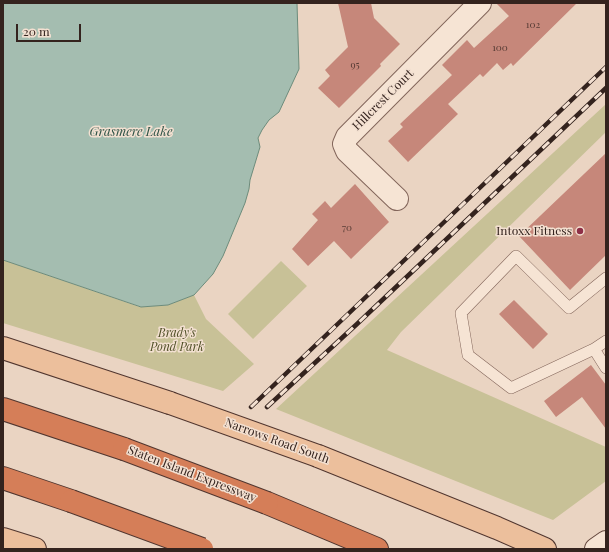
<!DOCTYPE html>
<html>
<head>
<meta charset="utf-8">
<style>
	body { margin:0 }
	#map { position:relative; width:609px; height:552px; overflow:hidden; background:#ead4c2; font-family:"Playfair Display",serif }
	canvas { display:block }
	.frame { position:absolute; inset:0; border:4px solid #34231e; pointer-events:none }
	.scale { position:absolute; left:16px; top:24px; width:65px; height:18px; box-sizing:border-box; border:2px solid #34231e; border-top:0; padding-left:5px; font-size:12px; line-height:14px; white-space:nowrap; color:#34231e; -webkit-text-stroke:3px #f3e0d1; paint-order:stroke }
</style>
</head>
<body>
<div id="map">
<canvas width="609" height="552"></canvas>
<div class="frame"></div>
<div class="scale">20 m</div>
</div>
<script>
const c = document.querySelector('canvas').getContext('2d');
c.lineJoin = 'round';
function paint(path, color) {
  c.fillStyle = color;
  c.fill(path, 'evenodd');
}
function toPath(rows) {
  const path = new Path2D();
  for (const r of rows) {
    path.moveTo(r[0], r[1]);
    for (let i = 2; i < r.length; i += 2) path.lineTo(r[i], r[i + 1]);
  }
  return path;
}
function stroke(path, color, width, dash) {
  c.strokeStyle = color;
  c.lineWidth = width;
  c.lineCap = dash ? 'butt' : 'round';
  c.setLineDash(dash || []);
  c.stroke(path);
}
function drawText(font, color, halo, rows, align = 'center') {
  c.font = font + ' "Playfair Display",serif';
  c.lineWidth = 3;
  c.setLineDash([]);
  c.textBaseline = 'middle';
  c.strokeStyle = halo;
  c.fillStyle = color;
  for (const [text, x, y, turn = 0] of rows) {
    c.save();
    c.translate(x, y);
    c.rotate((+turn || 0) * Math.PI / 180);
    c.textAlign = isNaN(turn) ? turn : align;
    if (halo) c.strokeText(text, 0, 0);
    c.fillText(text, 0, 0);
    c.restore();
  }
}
paint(toPath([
	[606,104,606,132,401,332,387,350,606,447,606,481,553,520,276,409],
	[3,260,140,307,168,305,194,295,206,319,254,364,223,391,3,323],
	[281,261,307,286,253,339,228,314]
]), '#c8c197');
const water = toPath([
	[3,3,297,3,299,69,279,112,269,120,262,130,258,138,260,147,250,180,249,189,245,203,223,256,213,274,194,295,168,305,141,307,3,260,3,3]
]);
paint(water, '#a4bdb0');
stroke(water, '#6c8b7b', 1);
paint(toPath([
	[338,3,371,3,374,18,400,44,380,64,381,66,339,108,318,88,330,76,325,70,348,47],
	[496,3,577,3,513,66,511,63,503,70,497,63,483,77,480,74,448,104,458,114,408,162,388,141,403,127,400,124,452,75,442,65,467,40,474,48,509,16],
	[606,153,606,255,570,290,519,236],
	[355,184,389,222,351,259,334,241,308,266,292,249,318,220,312,214,325,201,331,208],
	[514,300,548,334,533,349,499,314],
	[591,365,606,385,606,429,582,397,556,417,544,401]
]), '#c6877a');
const lane = toPath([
	[606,341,594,349,606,368],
	[594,349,511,388,468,355,461,313,516,256,569,308,606,278]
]);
const street = toPath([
	[397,199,347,151,344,144,347,137,480,3]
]);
const secondary = toPath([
	[596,549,606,542]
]);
const primary = toPath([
	[3,348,170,403],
	[318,456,497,528,545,549],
	[3,539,35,549]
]);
const highway = toPath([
	[3,409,124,449],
	[3,478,71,501],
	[267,503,377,549]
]);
stroke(lane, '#83665b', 12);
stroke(street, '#83665b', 24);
stroke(secondary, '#65483e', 24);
stroke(primary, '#51362f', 24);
stroke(highway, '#51362f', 24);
stroke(lane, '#f6e4d4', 11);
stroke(street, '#f6e4d4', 22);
stroke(secondary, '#f6e4d4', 22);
stroke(primary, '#ecbf9c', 22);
stroke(highway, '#d57e58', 22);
const rail = toPath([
	[251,407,606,67],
	[267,407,357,324,606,88]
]);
stroke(rail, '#34231e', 4.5);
stroke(rail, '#f3e0d1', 3, [9]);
const primaryBridge = toPath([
	[170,403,318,456]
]);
const highwayBridge = toPath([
	[124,449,267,503],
	[71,501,202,549]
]);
stroke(primaryBridge, '#51362f', 24, []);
stroke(highwayBridge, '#51362f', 24, []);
stroke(primaryBridge, '#ecbf9c', 22);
stroke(highwayBridge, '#d57e58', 22);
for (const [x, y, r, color] of [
	[580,231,4,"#8e2f47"]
]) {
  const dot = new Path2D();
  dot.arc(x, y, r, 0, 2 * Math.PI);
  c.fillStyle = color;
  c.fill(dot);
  stroke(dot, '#f3e0d1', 1.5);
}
drawText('10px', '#583c35', null, [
	["102",533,25],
	["100",500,48],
	["95",355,65],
	["70",347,228]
]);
drawText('12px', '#34231e', '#f3e0d1', [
	["Hillcrest Court",383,100,-45],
	["Narrows Road South",277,441,20],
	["Staten Island Expressway",192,474,21]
]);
drawText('12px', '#34231e', '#f3e0d1', [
	["Intoxx Fitness",572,231]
], 'right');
drawText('italic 12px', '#4f4f26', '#f3e0d1', [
	["Brady's",177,333],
	["Pond Park",177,347]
]);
drawText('italic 13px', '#2e5347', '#f3e0d1', [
	["Grasmere Lake",131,132]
]);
</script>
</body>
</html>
